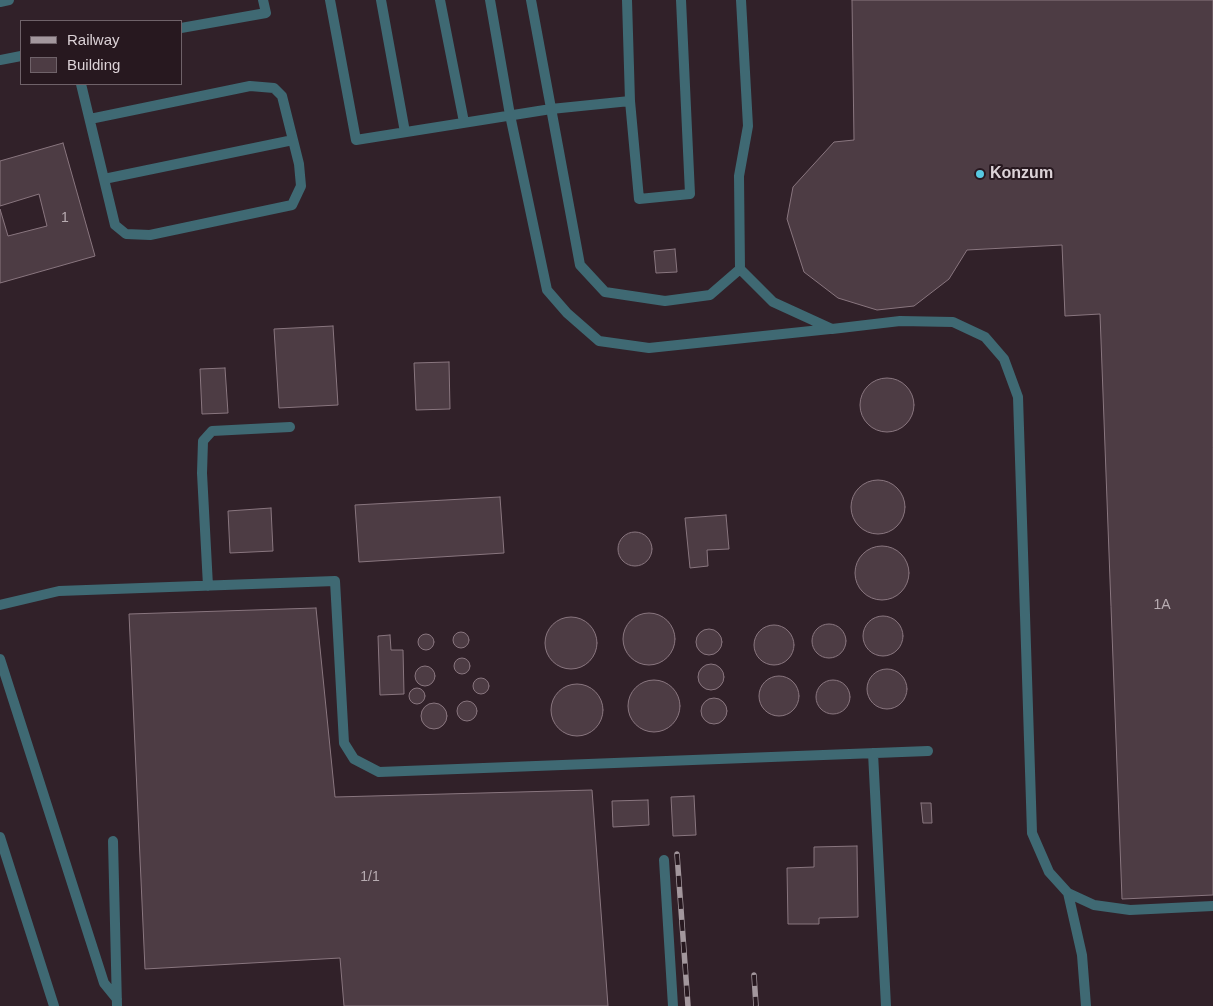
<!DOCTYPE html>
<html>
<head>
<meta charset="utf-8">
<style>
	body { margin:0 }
	#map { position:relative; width:1213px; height:1006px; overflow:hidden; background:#312129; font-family:Arial,sans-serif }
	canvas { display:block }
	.legend { position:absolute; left:20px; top:20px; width:162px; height:65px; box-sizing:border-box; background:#27181f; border:1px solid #6f6269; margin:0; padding:6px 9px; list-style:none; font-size:15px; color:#dcd2d7 }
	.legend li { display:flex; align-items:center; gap:10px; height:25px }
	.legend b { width:25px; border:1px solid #6f6269 }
</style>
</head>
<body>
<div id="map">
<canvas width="1213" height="1006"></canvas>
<ul class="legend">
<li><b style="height:6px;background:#a3979d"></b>Railway</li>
<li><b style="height:14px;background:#4d3c44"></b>Building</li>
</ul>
</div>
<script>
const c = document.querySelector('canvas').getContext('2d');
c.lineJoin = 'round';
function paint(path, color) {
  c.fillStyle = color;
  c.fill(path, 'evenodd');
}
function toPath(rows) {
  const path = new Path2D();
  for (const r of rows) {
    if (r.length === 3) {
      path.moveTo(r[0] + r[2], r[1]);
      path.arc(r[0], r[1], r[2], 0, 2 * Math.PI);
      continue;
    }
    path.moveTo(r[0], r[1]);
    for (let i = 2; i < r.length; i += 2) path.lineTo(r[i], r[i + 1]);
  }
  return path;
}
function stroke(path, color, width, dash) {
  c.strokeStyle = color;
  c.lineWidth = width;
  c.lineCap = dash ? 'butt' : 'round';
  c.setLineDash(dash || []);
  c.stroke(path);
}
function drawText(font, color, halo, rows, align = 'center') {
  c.font = font + ' Arial,sans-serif';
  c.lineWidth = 4;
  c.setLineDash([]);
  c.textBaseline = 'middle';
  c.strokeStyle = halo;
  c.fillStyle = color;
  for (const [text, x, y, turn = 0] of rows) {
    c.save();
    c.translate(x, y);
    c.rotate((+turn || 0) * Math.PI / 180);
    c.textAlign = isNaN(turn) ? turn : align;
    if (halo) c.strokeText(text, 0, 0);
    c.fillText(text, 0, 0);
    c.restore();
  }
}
const building = toPath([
	[852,0,1213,0,1213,895,1122,899,1100,314,1065,316,1062,245,967,250,949,279,914,306,877,310,838,298,804,272,787,219,793,187,834,142,854,140,852,0],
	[63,143,95,256,0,283,0,209,8,236,47,226,39,194,0,206,0,161,63,143],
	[675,249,677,272,656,273,654,251,675,249],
	[333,326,338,405,279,408,274,329,333,326],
	[449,362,450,409,416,410,414,363,449,362],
	[225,368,228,413,202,414,200,369,225,368],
	[887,405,27],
	[878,507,27],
	[500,497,504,553,359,562,355,505,500,497],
	[271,508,273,551,230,553,228,511,271,508],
	[726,515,729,549,707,550,708,566,690,568,685,518,726,515],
	[635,549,17],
	[882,573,27],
	[316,608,335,797,592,790,608,1006,344,1006,340,958,145,969,129,614,316,608],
	[649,639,26],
	[883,636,20],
	[571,643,26],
	[829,641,17],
	[774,645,20],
	[709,642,13],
	[461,640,8],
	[426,642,8],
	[390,635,391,650,403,650,404,694,380,695,378,636,390,635],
	[462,666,8],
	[711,677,13],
	[425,676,10],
	[887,689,20],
	[779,696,20],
	[481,686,8],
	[833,697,17],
	[654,706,26],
	[577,710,26],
	[417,696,8],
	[714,711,13],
	[467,711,10],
	[434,716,13],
	[694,796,696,835,673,836,671,797,694,796],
	[648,800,649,825,613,827,612,801,648,800],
	[921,803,931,803,932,823,923,823,921,803],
	[857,846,858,917,819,918,819,924,788,924,787,868,814,867,814,847,857,846]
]);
paint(building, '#4d3c44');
stroke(building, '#89767f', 1);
stroke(toPath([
	[330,0,356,140,551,109,630,101],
	[381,0,405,132],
	[440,0,464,122],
	[490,0,510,115,547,290,567,313,599,341,649,348,830,329],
	[531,0,580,265,605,292,665,301,710,295,740,269],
	[627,0,630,101,639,199,690,194,681,0],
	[741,0,748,126,739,176,740,269,773,302,832,329,900,321,953,322,985,337,1004,359,1018,397,1032,833,1049,872,1068,893,1094,905,1130,910,1213,906],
	[0,2,9,0],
	[181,28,266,13,263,0],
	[0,60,21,56],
	[81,84,115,225,126,234,150,235,292,205,301,186,299,164,282,96,274,88,250,86,90,119],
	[104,179,293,140],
	[208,586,202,473,203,441,212,431,290,427],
	[0,605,59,591,335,581,344,743,354,759,379,772,928,751],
	[0,659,104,983,117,999],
	[873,753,886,1006],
	[0,837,54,1006],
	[113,841,117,1006],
	[664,860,673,1006],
	[1068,893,1082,955,1086,1006]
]), '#3f6973', 10);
const rail = toPath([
	[677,854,688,1006],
	[754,975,756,1006]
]);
stroke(rail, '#a3979d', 5.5);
stroke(rail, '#27181f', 4, [11]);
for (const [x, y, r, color] of [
	[980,174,5,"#57c9e2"]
]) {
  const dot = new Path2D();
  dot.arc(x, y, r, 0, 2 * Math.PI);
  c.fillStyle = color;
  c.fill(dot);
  stroke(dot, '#27181f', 2);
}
drawText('14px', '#b8acb2', null, [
	["1",65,218],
	["1A",1162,605],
	["1/1",370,877]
]);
drawText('bold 16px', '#dcd2d7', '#27181f', [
	["Konzum",990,174]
], 'left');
</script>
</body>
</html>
